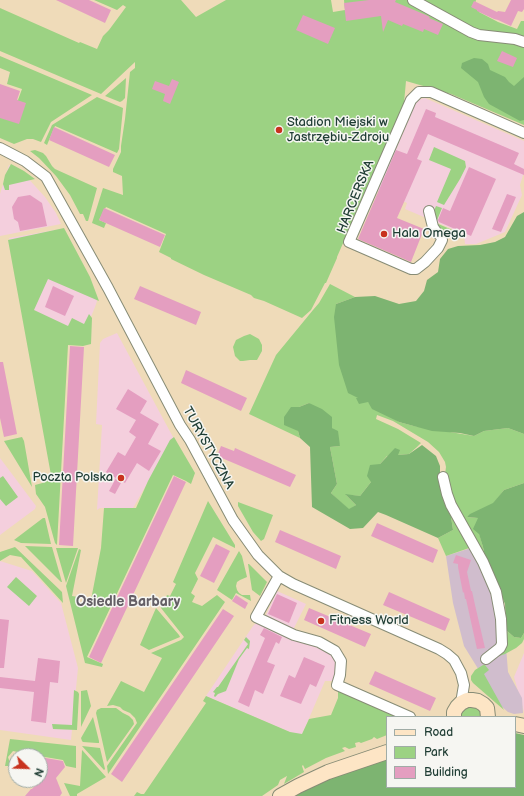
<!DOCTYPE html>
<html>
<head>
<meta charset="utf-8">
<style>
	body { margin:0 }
	#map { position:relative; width:524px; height:796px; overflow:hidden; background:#efdbb9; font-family:"Balsamiq Sans",sans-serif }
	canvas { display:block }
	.legend { position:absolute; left:386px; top:716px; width:130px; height:72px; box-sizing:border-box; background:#f6f6f2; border:1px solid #a0aca6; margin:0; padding:5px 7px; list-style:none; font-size:12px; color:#1f3d34 }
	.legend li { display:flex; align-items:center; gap:8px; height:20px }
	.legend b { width:20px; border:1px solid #a0aca6 }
	.north { position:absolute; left:8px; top:748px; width:40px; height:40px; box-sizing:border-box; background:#f6f6f2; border:1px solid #a0aca6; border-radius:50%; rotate:113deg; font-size:11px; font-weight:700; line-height:16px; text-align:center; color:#1f3d34 }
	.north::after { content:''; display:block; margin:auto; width:14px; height:18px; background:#c8321e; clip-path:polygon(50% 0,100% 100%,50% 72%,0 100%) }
</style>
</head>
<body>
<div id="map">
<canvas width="524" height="796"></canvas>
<ul class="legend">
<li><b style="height:5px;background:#fde5c5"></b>Road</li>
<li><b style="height:11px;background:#9cd283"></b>Park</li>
<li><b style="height:11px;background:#e49ec0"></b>Building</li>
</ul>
<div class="north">N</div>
</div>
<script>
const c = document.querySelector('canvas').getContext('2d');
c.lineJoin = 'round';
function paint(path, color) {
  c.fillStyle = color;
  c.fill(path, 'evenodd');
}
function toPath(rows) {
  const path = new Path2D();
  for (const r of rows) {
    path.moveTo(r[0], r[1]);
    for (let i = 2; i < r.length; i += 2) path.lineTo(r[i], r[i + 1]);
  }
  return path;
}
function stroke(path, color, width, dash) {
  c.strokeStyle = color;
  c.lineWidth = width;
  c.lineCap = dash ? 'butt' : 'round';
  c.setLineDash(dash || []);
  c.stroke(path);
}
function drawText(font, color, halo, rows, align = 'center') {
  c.font = font + ' "Balsamiq Sans",sans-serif';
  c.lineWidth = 3;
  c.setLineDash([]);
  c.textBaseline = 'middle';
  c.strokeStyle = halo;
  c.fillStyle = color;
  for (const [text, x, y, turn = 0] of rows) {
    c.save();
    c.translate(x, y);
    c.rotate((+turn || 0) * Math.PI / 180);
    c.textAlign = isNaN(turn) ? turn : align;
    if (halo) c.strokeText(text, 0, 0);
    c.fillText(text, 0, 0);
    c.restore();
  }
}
paint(toPath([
	[425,98,524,141,524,172,520,185,522,195,505,232,476,244,465,244,464,234,405,209,407,203,377,190,394,149,396,149,416,102,421,99],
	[9,165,25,175,45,197,56,213,61,224,0,236,0,194],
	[61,229,97,301,95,307,83,336,29,328,9,238],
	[117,333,174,439,172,440,133,508,100,508,97,510,102,425,96,424,100,343,103,339],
	[0,458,36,506,35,509,0,535],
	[0,561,32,571,61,603,78,668,71,740,0,730],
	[277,591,306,604,292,632,290,631,266,615],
	[257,622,316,643,330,651,338,660,336,678,332,681,325,681,301,737,206,696,253,626],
	[524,653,524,712,514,677]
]), '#f4cfdd');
paint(toPath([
	[477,546,503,609,508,672,522,698,523,713,514,714,508,712,501,706,464,646,453,603,446,556]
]), '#d0bdcd');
paint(toPath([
	[94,0,181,0,196,17,226,0,331,0,333,12,345,10,344,0,476,0,474,8,480,10,479,12,498,22,517,29,521,21,524,21,524,125,451,94,406,81,404,103,337,257,337,258,326,283,325,283,311,310,302,318,264,301,254,298,251,295,204,275,171,259,171,258,159,252,166,234,106,207,99,220,106,223,104,228,92,223,103,188,123,195,122,176,113,172,113,169,121,152,121,146,125,119,130,72,135,68,135,62,101,94,0,51,0,8,79,43,80,42,97,49,103,36,109,30,126,7,123,5,117,10],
	[0,56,92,95,51,122,41,142,33,139,27,139,14,144,0,138,0,94,18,100,22,89,7,84,10,72,0,68],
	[126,78,125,98,122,101,120,102,105,96],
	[97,97,123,108,119,149,117,153,55,126,47,145,44,143,52,125],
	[434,147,465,161,466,167,460,179,444,205,437,202,451,169,429,160],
	[35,150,43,153,46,156,52,166,55,169,97,188,88,221,86,221,83,214,80,214,70,195,56,176,39,158,30,151],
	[11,164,24,171,35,179,9,185,9,190,5,190,3,184,5,175],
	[436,206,442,208,436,223,464,235,464,236,449,237,438,234,433,213],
	[64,228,90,277,99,301,48,279,34,310,68,326,72,318,84,324,89,314,92,318,91,344,83,346,68,345,57,545,55,543,45,507,36,494,35,485,46,482,45,477,51,475,8,240],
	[330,284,355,297,336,304,368,402,399,422,414,426,474,436,484,431,508,428,524,434,524,483,504,490,493,504,467,517,478,518,479,533,483,547,486,562,452,502,445,474,446,467,445,462,439,452,428,442,393,421,377,415,376,419,398,429,421,443,417,447,409,454,387,456,380,464,371,482,360,496,346,495,356,505,349,510,331,493,337,484,330,447,340,446,332,428,309,403,299,407,291,407,300,438,249,414,276,355,313,310,319,303],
	[250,334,259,339,262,345,262,351,257,360,250,360,243,361,240,361,235,356,233,347,236,340,244,336],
	[22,437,24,441,32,487,4,441],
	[174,437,195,473,191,484,186,481,173,475,87,657,103,664,102,667,85,663,66,586,79,549,81,550,72,596,78,597,76,605,83,606,84,604,90,605,101,548,104,508,136,508,148,481,170,440],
	[3,476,18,497,6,506,0,499,0,478],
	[208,501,235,545,235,548,213,537,195,573,198,579,191,593,195,596,192,602,202,606,217,595,225,602,108,774,107,766,137,723,135,718,130,713,123,710,120,707,113,705,107,706,121,681,144,692,162,658,151,653,181,640,184,637,161,608,167,595,170,596,176,584,173,582],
	[238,502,273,515,264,539,261,541,253,532,238,506],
	[450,510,472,547,446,556,438,538,453,530],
	[43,518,45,518,51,544,21,543,14,540],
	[25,546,52,547,62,582,61,582],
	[15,547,62,592,63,603,21,557,10,555,0,561,0,552],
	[56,548,78,548,66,583],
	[239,551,242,556,247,577,240,580,237,582,236,586,237,590,239,593,242,595,250,595,251,601,236,593,232,600,217,590],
	[248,564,249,564,267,582,260,596,252,590],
	[16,577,37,596,29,606,7,587],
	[156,608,179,635,180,637,149,650,140,645],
	[506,630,514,637,521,638,524,633,524,639,522,643,516,648,505,654,493,658],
	[246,637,250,641,249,649,247,648,239,659,226,691,218,694,215,697,214,696,215,693,213,692,217,687,218,687,248,644,244,640],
	[483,665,485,665,489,670,484,674,504,710,473,683,471,680,471,676,475,670],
	[74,690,78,692,79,694,77,730,53,729,52,724,72,725],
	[87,690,91,706,81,727,81,691],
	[344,690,405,717,387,717,387,735,377,739,374,737,372,739,361,743,359,742,355,743,356,747,349,749,345,747,342,748,345,751,326,758,305,769,303,765,302,766,304,772,284,784,287,776,280,780,278,785,262,796,134,796,137,792,141,794,144,794,206,703,203,701,206,696,290,732,302,734,309,719,331,715,338,698,338,691],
	[470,706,478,707,485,717,460,717,463,710,466,707],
	[101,708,116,708,123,713,129,716,133,720,134,724,107,762,96,713,97,710],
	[93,717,99,741,99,743,97,743,83,742,82,741,81,738],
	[10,739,76,746,76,768,66,766,63,760,33,755,33,754,29,753,28,754,13,751,8,757,11,766,5,766],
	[82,746,100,748,105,769,104,770],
	[82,750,83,751,106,777,77,794,77,796,70,796,64,783,80,786]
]), '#9cd283');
paint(toPath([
	[474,58,482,59,488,64,490,70,505,77,509,82,514,86,524,77,524,120,520,121,489,104,484,97,478,82,461,68,462,63],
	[524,212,524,434,508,428,484,431,474,436,460,433,432,431,399,422,372,409,368,402,359,404,356,398,358,398,348,393,339,365,334,317,336,304,355,297,375,296,399,304,416,301,424,291,427,280,438,272,440,259,448,249,458,246,480,245,495,242,505,237,517,216],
	[309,403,322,409,332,417,332,428,338,431,340,446,330,447,337,484,331,493,349,509,356,505,345,494,360,496,371,482,367,476,370,465,380,464,395,448,400,450,398,455,409,454,422,445,436,456,440,466,440,474,450,510,453,530,438,538,386,515,378,512,363,528,350,529,312,507,310,447,300,438,298,431,284,425,284,417,291,407,299,407],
	[524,483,524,633,521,638,514,637,506,630,505,604,498,587,486,562,483,547,479,534,473,529,478,518,467,517,470,514,493,503,504,490],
	[515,733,524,735,524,796,291,796,323,779,387,757,387,787,515,787]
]), '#7db471');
paint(toPath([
	[56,0,89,0,111,10,105,23],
	[369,0,396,0,395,2,426,15,430,17,429,18,443,24,438,35,424,29,423,32,403,24,402,26,388,20,383,32,381,16,346,21,344,3],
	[511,0,524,0,524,9,522,12,518,11,511,26,498,20,494,19,477,11,477,10,471,7,474,1,497,12,498,11,505,12],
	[303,15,335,28,328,44,296,30],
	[502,51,517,58,513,67,497,61],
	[172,79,179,82,170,104,163,101,165,94,152,89,155,81,169,86],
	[0,84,20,91,17,100,26,103,19,124,0,118],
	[426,109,436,113,435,117,519,153,514,164,524,169,524,175,428,134,417,159,422,161,397,218,424,229,411,262,358,239,396,150,407,154],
	[54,127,115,155,109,167,49,140],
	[469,167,496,179,471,236,439,222,438,220,443,208,450,211],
	[507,194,516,197,501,232,492,229],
	[30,195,42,203,47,226,20,231,18,222,14,219,12,207,18,197],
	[104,208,165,235,160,247,99,220],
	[53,286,74,296,65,316,45,307],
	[140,286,201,312,196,325,134,299],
	[70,346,84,347,73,546,59,545],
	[0,362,3,362,17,434,4,437,0,418],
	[186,370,247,398,241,411,181,383],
	[128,389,147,401,140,413,159,424,148,444,161,451,149,471,137,463,125,483,122,481,115,494,109,491,116,478,106,472,118,452,125,456,136,437,129,432,136,420,116,409],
	[221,446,234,451,235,448,296,475,290,487,217,456],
	[174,476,186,482,101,663,89,657],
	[377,523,438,550,433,563,371,536],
	[280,530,341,556,336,569,275,542],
	[216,544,230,551,214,583,200,576],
	[456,555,471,560,467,572,471,591,472,591,475,605,485,648,477,649,466,599,465,599,464,592,463,593,458,567,458,564,453,563],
	[389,592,450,619,445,631,383,605],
	[277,594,297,603,289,623,268,614],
	[236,595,248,603,245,609,232,601],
	[309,608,371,634,365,647,304,620],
	[223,609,234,616,122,782,111,774],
	[0,619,9,620,4,668,0,668],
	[264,628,282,637,279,644,276,642,267,662,275,665,263,694,255,690,249,707,238,702,265,638,260,635],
	[304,657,325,666,316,687,310,684,301,704,280,696,289,675,295,678],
	[38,658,60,661,58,683,50,682,46,723,31,721,34,692,0,688,0,677,35,681],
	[375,671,436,698,430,711,369,684],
	[40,757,63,761,65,767,56,778,62,793,60,796,25,796,31,789,32,789,43,777,40,773]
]), '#e49ec0');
const street = toPath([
	[413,0,471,32,479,35,515,39,524,42],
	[0,148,25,161,46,177,108,288,180,425,190,440,233,520,258,555,279,576,293,584,439,649,447,654,454,660,461,673,464,685,461,703],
	[429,211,433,227,437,233,441,236,442,240,438,248,425,262,416,269,411,269,349,242,411,100,419,92,431,92,524,133],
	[443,477,447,494,451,505,483,562,496,592,501,619,502,644,500,648,486,659],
	[279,576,256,617,294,635,319,642,335,651,341,661,340,675,337,685,410,717]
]);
const secondary = toPath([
	[454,717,454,712,457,707,461,703,467,700,472,700,478,701,483,704,487,708,488,717],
	[515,724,524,726],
	[280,796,298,786,328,772,387,752]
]);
stroke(street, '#878c76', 12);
stroke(secondary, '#878c76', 16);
stroke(street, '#fff', 10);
stroke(secondary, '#fde5c5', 14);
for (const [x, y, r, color] of [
	[279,130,4,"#c8321e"],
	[384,234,4,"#c8321e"],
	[121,478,4,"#c8321e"],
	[321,621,4,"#c8321e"]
]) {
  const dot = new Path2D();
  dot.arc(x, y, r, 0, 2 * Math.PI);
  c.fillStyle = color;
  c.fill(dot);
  stroke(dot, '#f6f6f2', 1.5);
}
drawText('13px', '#1f3d34', '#f6f6f2', [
	["Stadion Miejski w",287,123],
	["Jastrzębiu-Zdroju",287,138],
	["Hala Omega",392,234],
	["Poczta Polska",113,478,"right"],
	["Fitness World",329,621]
], 'left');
drawText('13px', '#1f3d34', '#f6f6f2', [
	["HARCERSKA",356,197,-68],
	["TURYSTYCZNA",208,448,61]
]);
drawText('bold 14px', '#645f65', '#f6f6f2', [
	["Osiedle Barbary",128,602]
]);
</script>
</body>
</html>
